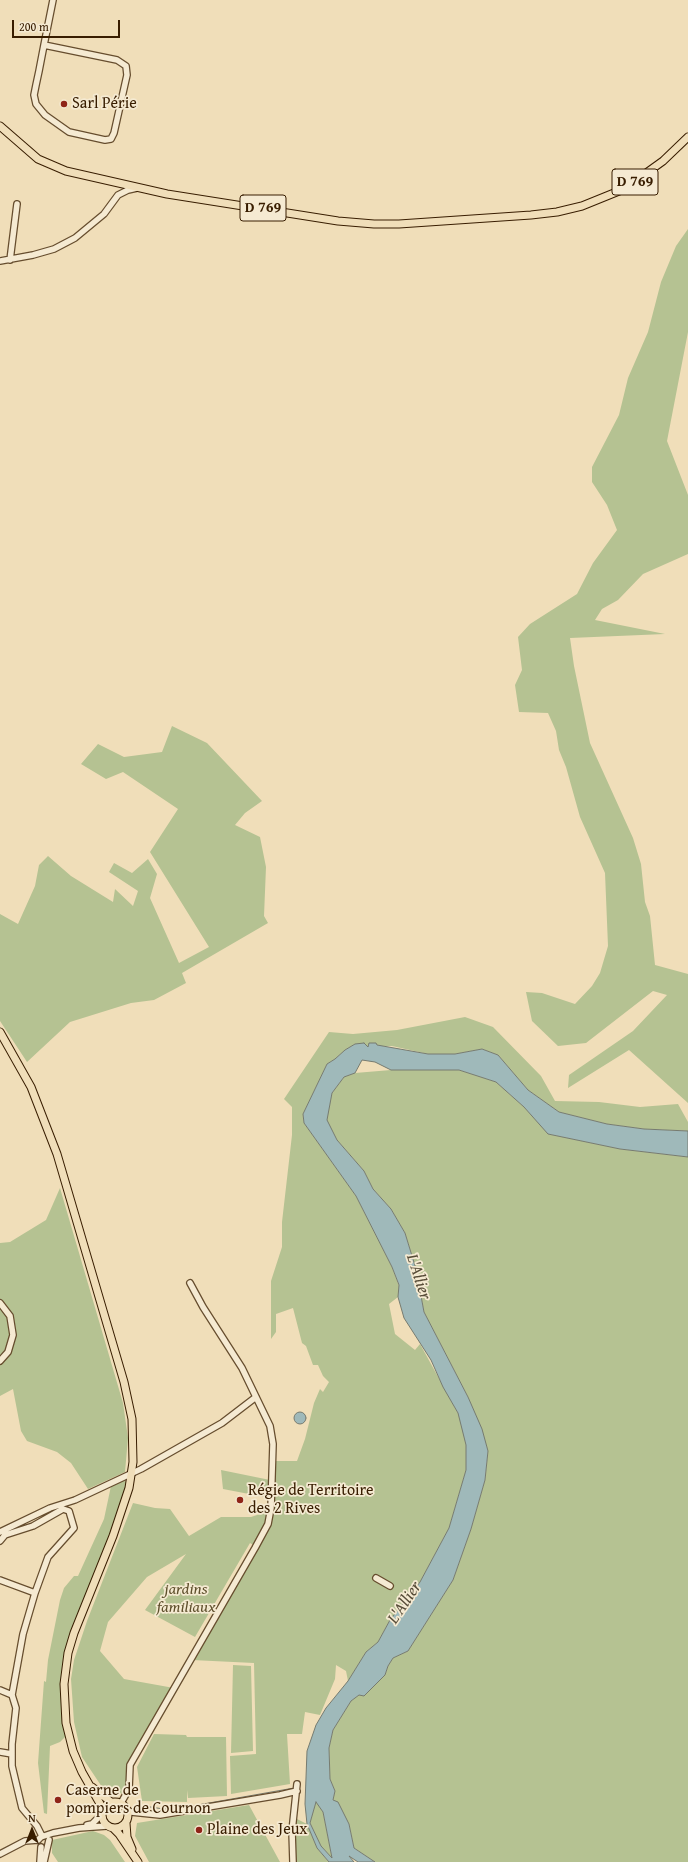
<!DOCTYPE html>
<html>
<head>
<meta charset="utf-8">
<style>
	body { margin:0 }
	#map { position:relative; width:688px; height:1862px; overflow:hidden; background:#f0deb9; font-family:"Gentium Book Plus",serif }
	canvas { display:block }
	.north { position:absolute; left:12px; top:1810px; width:40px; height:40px; -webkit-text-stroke:3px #f5ead2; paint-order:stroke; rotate:0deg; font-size:11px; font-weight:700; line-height:16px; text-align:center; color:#381d00 }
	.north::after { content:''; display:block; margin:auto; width:14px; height:18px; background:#381d00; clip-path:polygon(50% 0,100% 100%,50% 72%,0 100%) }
	.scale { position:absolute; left:12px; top:20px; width:108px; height:18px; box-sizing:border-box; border:2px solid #381d00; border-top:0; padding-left:5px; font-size:12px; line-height:14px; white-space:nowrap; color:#381d00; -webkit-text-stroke:3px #f5ead2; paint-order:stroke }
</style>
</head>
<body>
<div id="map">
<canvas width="688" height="1862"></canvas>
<div class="north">N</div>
<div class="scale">200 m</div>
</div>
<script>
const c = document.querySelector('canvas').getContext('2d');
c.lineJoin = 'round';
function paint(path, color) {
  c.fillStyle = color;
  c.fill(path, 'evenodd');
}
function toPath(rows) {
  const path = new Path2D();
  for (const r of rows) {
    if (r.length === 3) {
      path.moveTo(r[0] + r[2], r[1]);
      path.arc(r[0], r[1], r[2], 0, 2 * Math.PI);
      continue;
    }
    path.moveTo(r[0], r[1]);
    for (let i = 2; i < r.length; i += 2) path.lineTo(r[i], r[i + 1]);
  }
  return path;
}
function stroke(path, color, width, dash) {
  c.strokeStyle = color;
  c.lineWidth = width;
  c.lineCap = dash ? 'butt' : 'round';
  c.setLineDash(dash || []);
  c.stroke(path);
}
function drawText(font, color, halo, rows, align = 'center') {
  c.font = font + ' "Gentium Book Plus",serif';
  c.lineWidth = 3.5;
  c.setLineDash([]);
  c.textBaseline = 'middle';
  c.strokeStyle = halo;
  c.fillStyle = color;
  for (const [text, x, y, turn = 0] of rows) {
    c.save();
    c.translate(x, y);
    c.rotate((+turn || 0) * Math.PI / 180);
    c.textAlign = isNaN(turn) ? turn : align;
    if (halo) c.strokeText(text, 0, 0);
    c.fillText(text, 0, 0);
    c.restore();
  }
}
paint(toPath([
	[688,229,688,332,667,441,688,495,688,554,643,574,618,600,602,609,595,620,665,634,570,638,574,666,590,743,633,838,641,864,645,902,650,916,655,965,688,974,688,1103,629,1050,568,1088,569,1075,633,1031,667,995,653,991,586,1043,558,1046,532,1021,526,992,542,993,575,1004,592,986,600,973,608,946,605,873,580,817,566,767,559,750,556,731,548,713,519,712,515,685,522,670,518,637,530,624,577,594,593,563,617,530,607,505,592,482,592,467,619,415,628,378,648,332,661,282,676,246],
	[172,726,207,743,262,801,245,813,235,825,260,837,266,867,264,916,268,923,182,973,186,983,154,1000,131,1003,70,1022,27,1062,0,1021,0,914,18,924,35,886,39,865,48,856,71,876,113,902,115,889,133,906,138,891,109,872,114,863,132,873,148,859,157,874,150,898,179,963,209,947,150,852,178,809,123,772,106,779,81,764,98,744,124,757,162,752],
	[465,1017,493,1027,541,1076,555,1101,599,1102,640,1107,678,1104,688,1122,688,1131,644,1129,607,1124,559,1112,528,1090,498,1055,482,1049,455,1054,428,1054,392,1046,368,1047,364,1044,355,1044,345,1050,335,1059,327,1064,303,1114,304,1123,356,1196,392,1267,399,1286,398,1297,389,1304,395,1334,415,1350,420,1344,458,1413,463,1429,466,1445,466,1470,449,1528,420,1582,414,1590,408,1594,406,1600,390,1620,378,1642,366,1652,348,1681,346,1671,336,1665,335,1679,320,1715,305,1712,302,1734,287,1734,290,1784,231,1794,230,1756,256,1754,254,1663,192,1660,258,1548,250,1543,195,1637,145,1610,186,1554,147,1577,108,1622,100,1651,124,1679,174,1688,130,1765,124,1794,104,1790,82,1757,74,1722,71,1679,74,1660,87,1621,133,1503,155,1508,170,1509,189,1536,221,1517,251,1517,269,1511,270,1498,223,1489,221,1470,270,1480,273,1461,297,1461,305,1439,314,1403,320,1389,323,1392,329,1382,323,1376,318,1365,313,1365,306,1346,302,1343,293,1308,276,1314,276,1332,271,1339,271,1281,282,1247,282,1222,292,1135,292,1107,284,1099,329,1032,353,1034,397,1030],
	[391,1070,459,1070,496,1082,524,1107,549,1134,620,1149,688,1157,688,1862,375,1862,354,1848,349,1824,333,1799,335,1791,330,1779,329,1748,333,1730,351,1701,385,1675,388,1666,393,1658,408,1651,453,1580,471,1529,485,1480,488,1451,468,1397,424,1312,416,1269,405,1233,391,1209,373,1189,364,1171,337,1140,326,1120,332,1093,344,1077,355,1073],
	[60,1188,123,1403,128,1438,125,1472,88,1489,71,1463,57,1452,27,1441,21,1431,13,1389,0,1396,0,1243,10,1242,46,1220],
	[122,1480,127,1482,123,1502,69,1638,62,1673,62,1715,66,1736,60,1742,50,1746,47,1814,44,1813,38,1763,44,1681,46,1682,48,1660,60,1600,64,1588,74,1576,78,1576,104,1519,111,1486],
	[233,1665,251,1666,253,1751,231,1753],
	[154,1734,186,1735,187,1737,226,1737,227,1796,188,1798,187,1790,187,1802,142,1801,137,1767],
	[316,1801,323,1812,332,1858,321,1846,310,1823],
	[249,1805,280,1862,149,1862,135,1836,137,1823],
	[297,1819,307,1824,317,1848,329,1862,295,1862,295,1828],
	[93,1831,104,1835,110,1840,125,1862,58,1862,52,1853,52,1840]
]), '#b5c292');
const water = toPath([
	[364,1043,368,1047,369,1043,376,1043,377,1045,428,1054,455,1054,482,1049,498,1055,528,1090,559,1112,607,1124,644,1129,688,1131,688,1157,620,1149,548,1134,524,1107,496,1082,459,1070,391,1070,375,1062,362,1060,355,1073,344,1077,332,1093,327,1120,337,1140,364,1171,373,1189,391,1209,405,1233,416,1269,424,1312,468,1397,482,1429,488,1451,485,1480,471,1529,453,1580,408,1651,393,1658,388,1666,385,1675,364,1696,359,1695,351,1701,333,1730,329,1748,330,1779,335,1791,333,1800,338,1802,349,1824,354,1848,375,1862,358,1862,349,1856,354,1862,329,1862,317,1848,307,1824,305,1804,307,1751,316,1725,326,1708,348,1681,366,1652,378,1642,390,1620,406,1600,408,1594,412,1589,414,1590,420,1582,449,1528,466,1470,466,1445,458,1413,443,1387,431,1360,404,1318,398,1297,399,1285,392,1267,356,1196,304,1123,303,1114,327,1064,335,1059,345,1050,355,1044,364,1043],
	[316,1802,323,1812,332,1858,321,1846,310,1823,316,1802],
	[300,1418,6]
]);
paint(water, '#9fb9ba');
stroke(water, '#767b70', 1);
stroke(toPath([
	[136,1805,164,1809,192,1806,294,1788]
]), '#767b70', 1);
const minor = toPath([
	[44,45,117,60,126,66,127,75,114,133,111,139,105,140,69,132,45,115,36,104,34,95,36,85,39,71,44,45,53,0],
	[10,260,17,204],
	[0,261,33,255,54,249,75,238,104,214,118,195,128,190,137,188],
	[0,1303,10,1316,13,1335,8,1352,0,1361],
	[0,1532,50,1508,75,1500,141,1469,222,1423,256,1397],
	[0,1541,5,1535,33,1526,63,1509,69,1511,74,1528,48,1557,35,1593],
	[376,1578,390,1586],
	[0,1580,35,1593,23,1634,12,1695],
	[0,1690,12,1695,16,1708,12,1744,12,1766,22,1808,37,1826,42,1836],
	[0,1752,12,1754],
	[121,1803,129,1789,130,1765,255,1548,268,1524,271,1508,273,1444,270,1426,242,1368,203,1307,190,1283],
	[127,1810,131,1812,160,1815,280,1795,297,1791],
	[87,1825,92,1824,101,1815],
	[38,1840,41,1837,53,1833,79,1828,107,1826],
	[0,1854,25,1841,38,1840],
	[40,1862,41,1847],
	[44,1862,49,1840],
	[293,1862,292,1831,297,1784]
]);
const major = toPath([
	[0,126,38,159,66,171,167,194,338,221,374,224,399,224,531,215,557,212,582,206,624,189,663,161,688,137],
	[0,1032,31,1087,57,1154,124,1382,132,1419,133,1462,129,1488,113,1536,74,1633,68,1653,64,1684,66,1723,73,1751,82,1772,103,1809],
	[92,1787,111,1802],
	[115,1815,13],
	[126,1823,127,1837,132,1849],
	[113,1828,119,1834,138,1862]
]);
stroke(minor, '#664d2e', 8);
stroke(major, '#381d00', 9);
stroke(minor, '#f5ead2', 5.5);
stroke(major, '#f0deb9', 7);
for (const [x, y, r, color] of [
	[64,104,4,"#8f2418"],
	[240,1500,4,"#8f2418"],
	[58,1800,4,"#8f2418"],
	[199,1830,4,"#8f2418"]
]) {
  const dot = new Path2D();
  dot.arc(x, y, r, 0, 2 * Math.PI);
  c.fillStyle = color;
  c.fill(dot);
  stroke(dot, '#f5ead2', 1.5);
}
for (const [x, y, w] of [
	[635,182,46],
	[263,208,46]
]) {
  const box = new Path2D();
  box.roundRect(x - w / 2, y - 13, w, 26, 3);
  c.fillStyle = '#f5ead2';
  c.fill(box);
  stroke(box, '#381d00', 1);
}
drawText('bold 15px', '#381d00', null, [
	["D 769",635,182],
	["D 769",263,208]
]);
drawText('16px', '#381d00', '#f5ead2', [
	["Sarl Périe",72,104],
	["Régie de Territoire",248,1491],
	["des 2 Rives",248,1509],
	["Caserne de",66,1791],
	["pompiers de Cournon",66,1809],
	["Plaine des Jeux",207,1830]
], 'left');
drawText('italic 16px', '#5e4f2c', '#f5ead2', [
	["jardins",186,1590],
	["familiaux",186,1608]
]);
drawText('italic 17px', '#574c38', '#f5ead2', [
	["L'Allier",418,1277,72],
	["L'Allier",405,1603,-56]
]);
</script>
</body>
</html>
